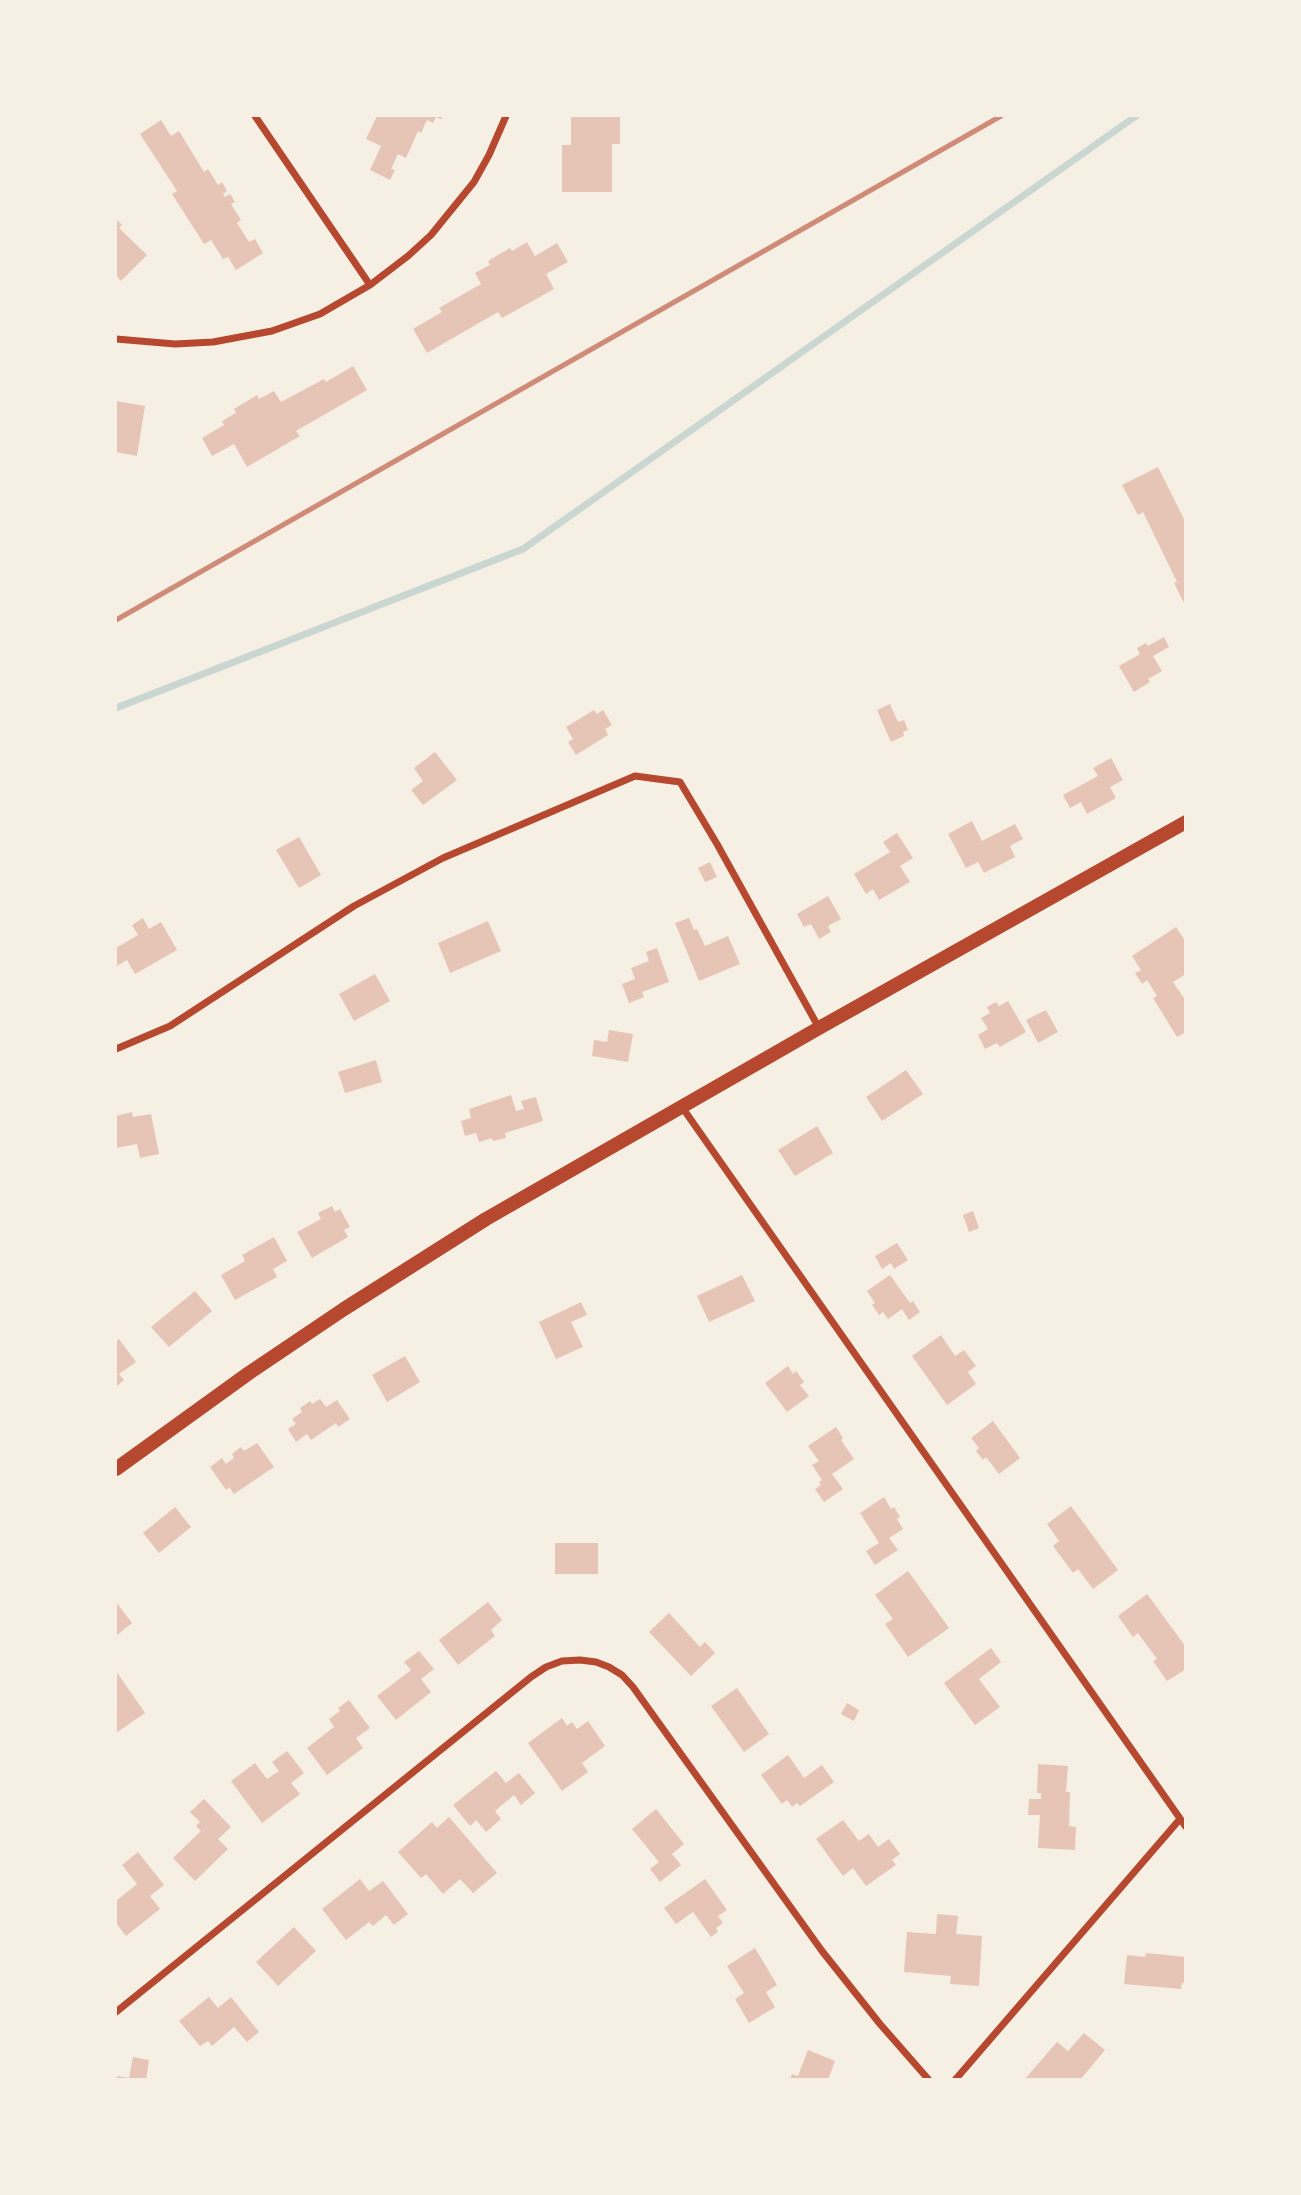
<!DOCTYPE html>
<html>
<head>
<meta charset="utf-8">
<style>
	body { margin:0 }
	#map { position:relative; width:1301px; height:2195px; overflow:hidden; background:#f6efe4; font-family:"Archivo Narrow",sans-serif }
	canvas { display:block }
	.frame { position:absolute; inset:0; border:117px solid #f6efe4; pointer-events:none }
</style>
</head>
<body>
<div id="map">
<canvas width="1301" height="2195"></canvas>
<div class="frame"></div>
</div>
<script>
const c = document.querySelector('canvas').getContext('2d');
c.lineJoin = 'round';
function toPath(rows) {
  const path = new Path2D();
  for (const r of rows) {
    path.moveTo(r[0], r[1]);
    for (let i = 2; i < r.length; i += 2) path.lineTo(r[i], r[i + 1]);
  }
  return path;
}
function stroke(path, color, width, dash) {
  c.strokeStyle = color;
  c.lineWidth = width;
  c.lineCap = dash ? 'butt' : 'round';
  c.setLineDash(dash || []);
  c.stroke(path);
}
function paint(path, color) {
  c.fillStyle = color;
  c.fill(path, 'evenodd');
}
stroke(toPath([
	[116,708,523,549,1136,116]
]), '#c9d6d2', 7);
paint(toPath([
	[377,116,443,116,441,119,436,117,433,123,427,120,421,133,418,131,406,158,398,154,391,169,395,170,390,180,370,170,381,146,366,139],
	[571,116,620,116,620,144,612,144,612,192,562,192,562,145,571,145],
	[161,120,171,136,179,131,204,172,208,169,218,185,222,182,227,191,223,194,225,197,230,194,235,202,231,204,241,220,237,223,249,242,255,239,263,253,236,270,228,257,223,259,211,240,204,244,172,194,177,191,140,134],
	[116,219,122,225,119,228,147,255,121,281,116,275],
	[527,242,535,256,557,243,568,262,546,274,554,289,502,318,498,312,427,353,413,329,442,312,439,308,481,284,475,273,490,265,488,261,510,248,512,251],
	[353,366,367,390,296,431,300,436,247,467,234,444,212,456,202,438,224,425,222,421,236,413,234,409,257,395,259,399,274,391,281,402,324,379,326,382],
	[116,401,145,406,137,456,116,452],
	[1158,467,1186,523,1186,607,1174,583,1177,582,1143,512,1138,515,1122,485],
	[1164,637,1169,647,1153,656,1162,671,1148,679,1150,682,1134,692,1119,666,1140,654,1137,648,1146,643,1148,646],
	[890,704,898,722,904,720,908,730,903,732,904,736,891,742,877,710],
	[594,710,597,714,603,710,612,725,605,729,608,735,576,755,568,742,573,739,566,727],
	[435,752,457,780,423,805,411,790,423,781,414,768],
	[1111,758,1123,780,1110,787,1116,798,1087,814,1081,802,1070,808,1063,795,1098,776,1093,768],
	[972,821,982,841,1015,824,1023,839,1010,846,1015,857,984,873,978,862,966,868,948,834],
	[897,833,913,858,900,866,910,882,879,900,873,889,866,894,854,874,890,852,883,842],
	[299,837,321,875,299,888,276,850],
	[710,862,717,877,705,882,698,868],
	[828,896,841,919,828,926,831,932,819,939,811,924,804,927,797,914],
	[143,918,149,929,161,922,177,950,135,974,127,960,117,966,116,948,138,935,132,925],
	[689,918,694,930,697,929,705,946,728,936,740,964,699,981,675,923],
	[488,921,501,951,450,973,438,943],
	[1176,927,1186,942,1186,974,1173,982,1186,1001,1186,1032,1177,1037,1153,998,1157,996,1147,980,1142,984,1135,973,1141,970,1132,956],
	[657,948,669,982,642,992,644,997,629,1003,622,984,635,979,631,968,649,961,646,952],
	[375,974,390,1001,354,1021,339,994],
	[1008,1001,1026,1032,1000,1047,997,1043,985,1049,978,1035,988,1029,981,1018,990,1013,987,1007,996,1002,999,1006],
	[1046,1010,1058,1032,1038,1043,1026,1020],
	[609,1030,633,1034,628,1062,592,1056,594,1040,607,1042],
	[376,1060,382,1082,345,1093,338,1072],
	[906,1070,923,1094,882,1121,866,1097],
	[511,1095,516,1111,524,1109,521,1101,536,1097,543,1121,505,1133,506,1138,493,1141,492,1138,479,1142,476,1133,465,1136,461,1121,471,1118,469,1109],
	[132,1112,133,1117,151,1114,159,1154,140,1158,137,1144,116,1148,116,1116],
	[817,1126,833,1153,795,1176,778,1150],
	[332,1206,335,1212,340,1209,350,1227,344,1230,348,1237,312,1258,297,1232,321,1219,318,1213],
	[973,1211,979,1228,969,1232,963,1215],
	[274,1237,287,1261,273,1269,277,1277,235,1300,221,1275,245,1261,242,1255],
	[897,1243,908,1260,894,1269,891,1263,882,1269,875,1256],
	[742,1275,755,1301,709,1322,697,1296],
	[890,1275,910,1303,913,1301,920,1312,909,1320,902,1309,888,1319,883,1312,879,1315,872,1305,875,1303,867,1291],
	[195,1291,212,1311,169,1347,151,1327],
	[581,1302,587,1315,571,1322,583,1347,556,1359,539,1322],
	[941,1335,955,1356,964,1350,976,1366,968,1372,976,1384,947,1405,912,1356],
	[119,1339,136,1362,119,1374,124,1380,116,1387,116,1342],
	[405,1356,420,1382,387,1402,372,1375],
	[788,1366,793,1374,796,1371,804,1382,800,1385,809,1396,787,1412,765,1383],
	[320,1399,326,1407,337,1400,350,1419,338,1427,336,1423,311,1440,307,1434,296,1442,288,1429,296,1424,292,1419,302,1412,300,1408,310,1401,312,1404],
	[993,1421,1020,1458,999,1474,986,1457,983,1460,976,1451,979,1448,971,1438],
	[836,1427,843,1438,841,1440,854,1459,832,1474,843,1489,824,1502,815,1489,821,1485,819,1482,822,1480,812,1465,819,1461,808,1446],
	[257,1443,274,1467,234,1494,229,1487,226,1490,210,1467,222,1458,226,1464,234,1458,232,1454,241,1447,244,1451],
	[884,1497,891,1509,894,1507,900,1517,897,1519,903,1529,889,1538,898,1550,875,1565,866,1551,879,1543,860,1513],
	[1071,1506,1118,1570,1093,1589,1078,1569,1073,1573,1053,1546,1059,1541,1047,1524],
	[175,1507,191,1527,159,1553,143,1533],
	[555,1543,598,1543,598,1574,555,1574],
	[908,1571,949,1628,908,1657,885,1624,893,1619,875,1595],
	[1147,1594,1186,1647,1186,1669,1167,1681,1153,1661,1157,1659,1138,1633,1133,1637,1118,1616],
	[116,1602,132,1623,116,1636],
	[488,1602,502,1620,491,1630,495,1636,458,1665,439,1640],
	[669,1613,700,1647,705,1642,715,1653,691,1676,649,1632],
	[991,1648,1001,1662,979,1679,1000,1707,975,1725,944,1683],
	[419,1651,434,1669,421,1679,431,1692,396,1720,377,1696,411,1670,404,1662],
	[116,1671,145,1713,116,1733],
	[737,1688,769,1734,744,1752,711,1706],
	[349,1700,370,1728,356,1738,363,1748,327,1775,307,1748,334,1727,329,1719,340,1711,338,1708],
	[847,1703,859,1710,854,1721,841,1714],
	[562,1718,567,1726,572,1722,577,1729,588,1721,605,1746,582,1763,588,1772,562,1791,528,1743],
	[287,1751,304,1773,291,1783,300,1794,262,1823,231,1781,255,1763,267,1779,279,1771,272,1762],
	[788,1755,804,1778,822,1765,834,1782,800,1806,797,1803,792,1807,787,1800,782,1804,761,1775],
	[1038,1764,1068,1766,1066,1792,1070,1792,1069,1826,1076,1827,1075,1850,1038,1848,1040,1815,1028,1815,1029,1799,1041,1799,1041,1793,1037,1793],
	[496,1771,506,1783,519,1773,535,1793,521,1805,514,1795,495,1811,501,1819,486,1832,476,1820,470,1826,453,1805],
	[204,1799,231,1827,218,1839,228,1849,195,1881,173,1858,201,1831,196,1826,200,1822,190,1812],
	[656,1809,684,1844,672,1854,681,1865,660,1882,650,1869,659,1862,632,1829],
	[449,1817,497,1873,473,1893,460,1879,443,1894,426,1874,421,1878,398,1852,432,1822,437,1828],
	[843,1820,859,1841,869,1834,878,1847,889,1839,900,1854,892,1860,896,1865,866,1886,853,1868,843,1876,816,1839],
	[138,1852,164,1885,150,1896,160,1909,126,1936,116,1923,116,1901,137,1884,122,1865],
	[360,1879,369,1891,383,1881,408,1914,394,1925,386,1915,373,1926,369,1922,346,1940,322,1909],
	[705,1879,727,1910,718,1916,723,1923,716,1928,718,1932,711,1937,693,1912,676,1924,664,1908],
	[937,1914,958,1916,956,1934,982,1936,979,1986,950,1984,951,1976,904,1972,907,1932,936,1934],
	[294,1927,316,1951,278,1986,256,1962],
	[755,1948,777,1985,766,1992,775,2007,749,2023,735,1999,744,1993,727,1966],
	[1146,1953,1186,1957,1186,1983,1182,1983,1181,1989,1124,1984,1127,1955,1145,1957],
	[209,1997,218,2008,231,1997,259,2032,247,2042,234,2027,212,2046,208,2041,200,2046,179,2021],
	[1084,2033,1105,2050,1080,2080,1024,2080,1057,2042,1068,2051],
	[808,2050,835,2061,828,2080,790,2080,792,2074,798,2076],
	[133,2057,149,2060,146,2080,117,2080,117,2076,129,2078]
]), '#e6c5b7');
stroke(toPath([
	[255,116,370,285],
	[116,339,175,344,213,342,272,331,320,314,370,285,408,256,431,235,474,182,489,155,506,116],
	[116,1049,170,1026,354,906,443,858,635,776,680,782,717,844,819,1028],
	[682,1107,1186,1827],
	[116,2012,531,1677,546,1667,562,1661,580,1660,596,1662,609,1667,622,1675,633,1687,822,1951,880,2024,929,2080],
	[955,2080,1180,1819]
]), '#b5482f', 7);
stroke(toPath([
	[116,1469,249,1373,344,1309,486,1219,819,1028,1186,822]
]), '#b5482f', 14);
stroke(toPath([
	[116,620,1001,116]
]), '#cf8b77', 5);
</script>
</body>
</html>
